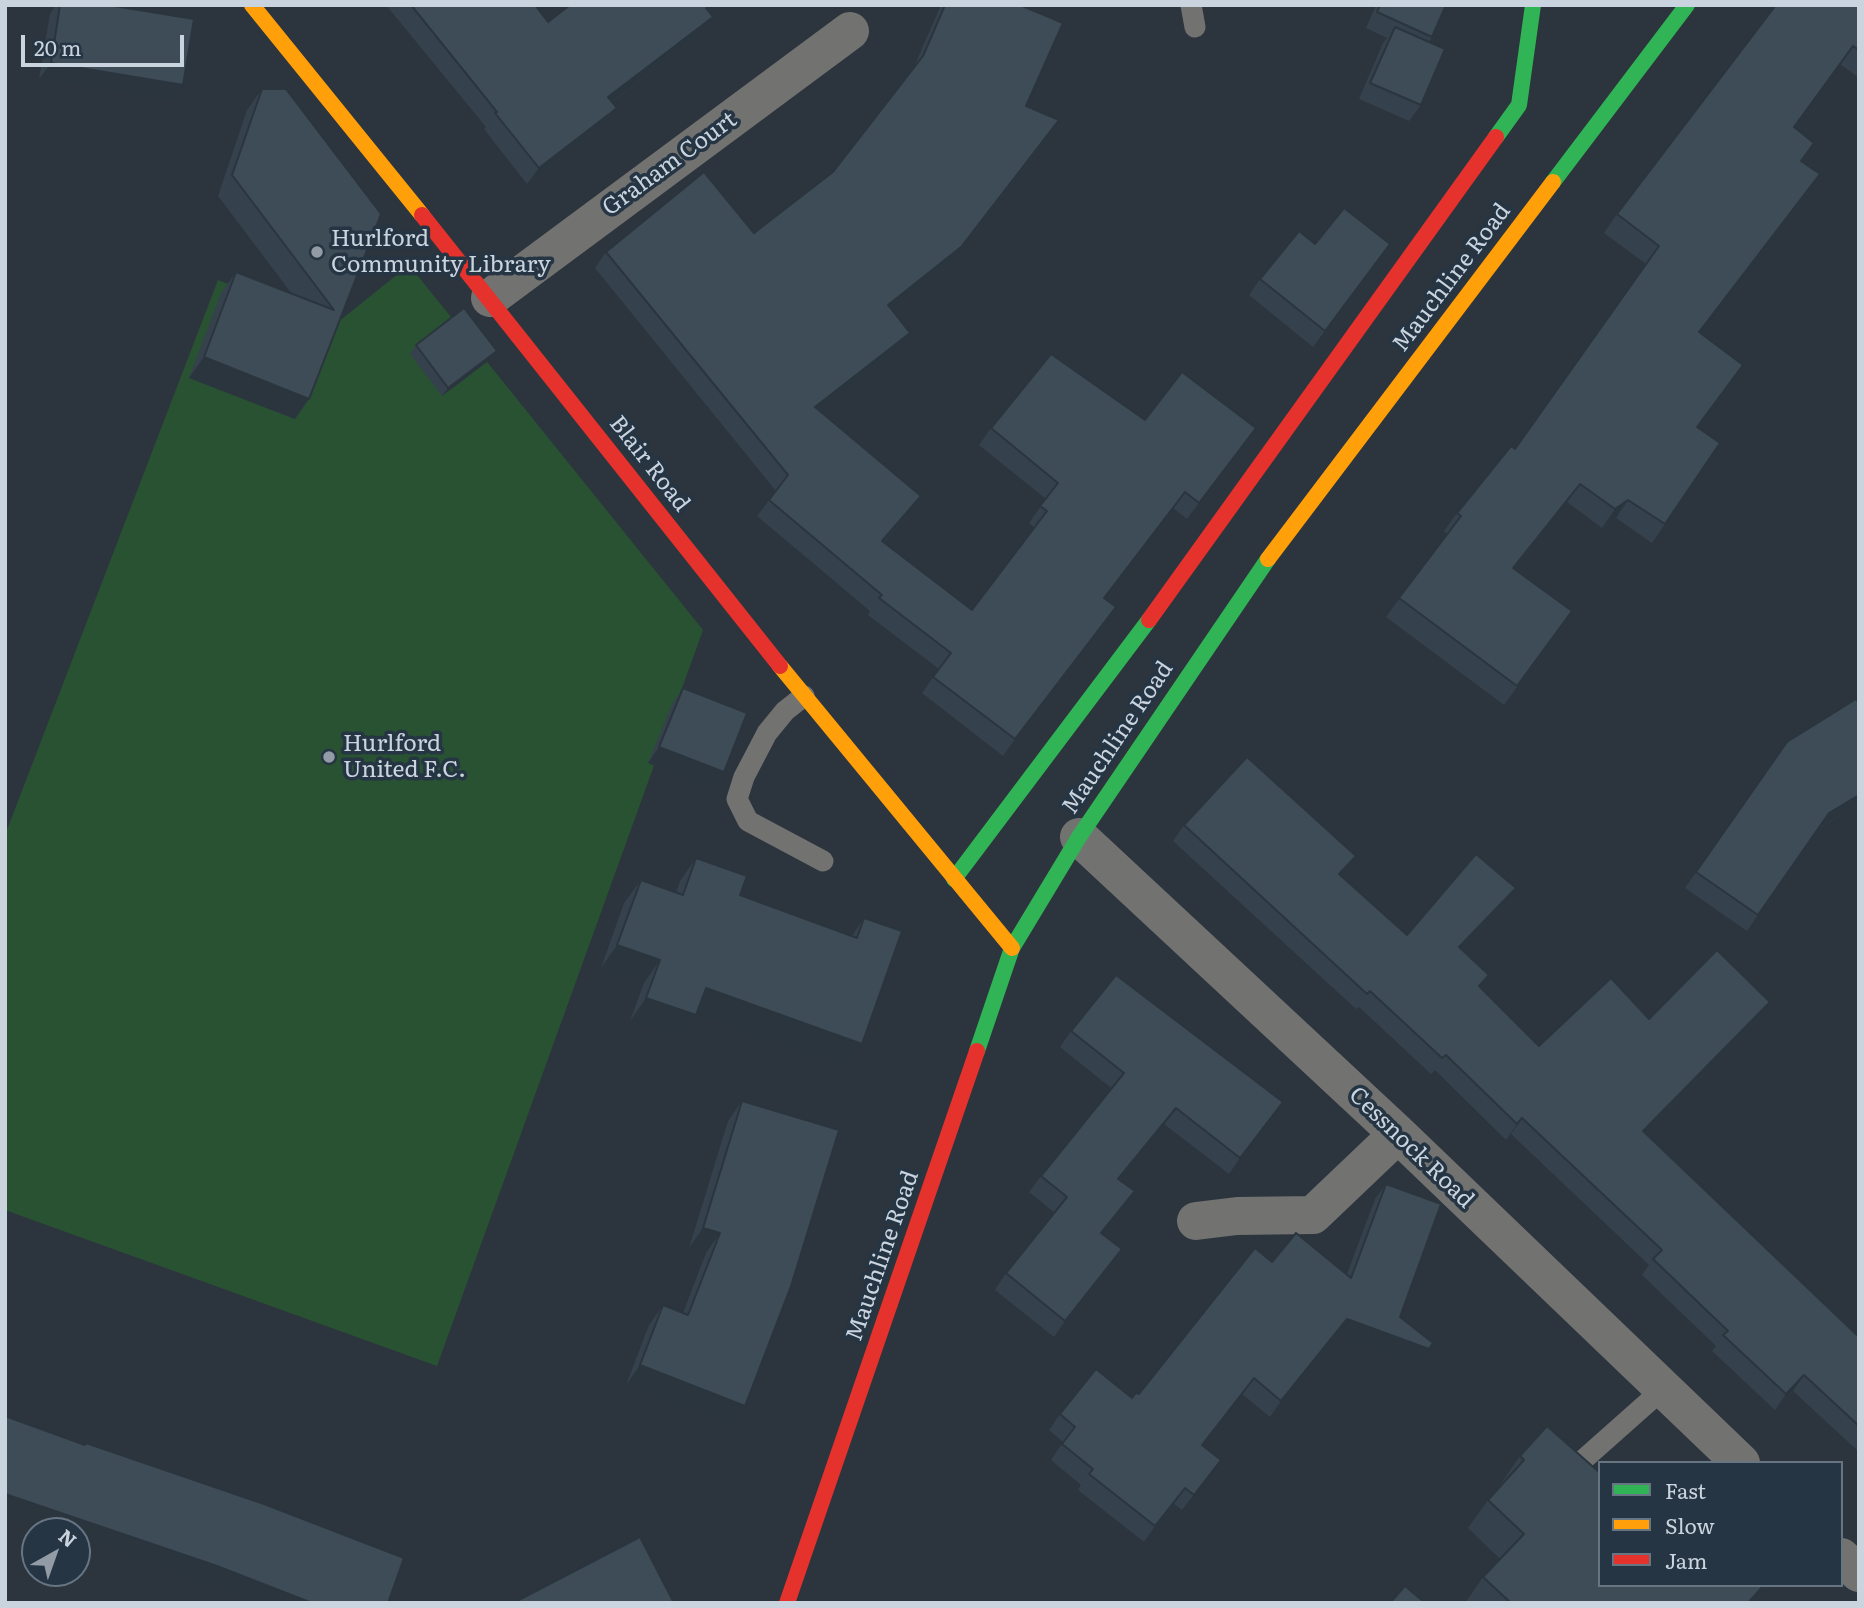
<!DOCTYPE html>
<html>
<head>
<meta charset="utf-8">
<style>
	body { margin:0 }
	#map { position:relative; width:1864px; height:1608px; overflow:hidden; background:#2c353d; font-family:Literata,serif }
	canvas { display:block }
	.frame { position:absolute; inset:0; border:7px solid #cad4de; pointer-events:none }
	.legend { position:absolute; left:1598px; top:1461px; width:245px; height:126px; box-sizing:border-box; background:#253544; border:2px solid #677582; margin:0; padding:9px 12px; list-style:none; font-size:21px; color:#cad4de }
	.legend li { display:flex; align-items:center; gap:14px; height:35px }
	.legend b { width:35px; border:2px solid #677582 }
	.north { position:absolute; left:21px; top:1517px; width:70px; height:70px; box-sizing:border-box; background:#253544; border:2px solid #677582; border-radius:50%; rotate:40deg; font-size:19px; font-weight:700; line-height:28px; text-align:center; color:#cad4de }
	.north::after { content:''; display:block; margin:auto; width:24px; height:32px; background:#939ca6; clip-path:polygon(50% 0,100% 100%,50% 72%,0 100%) }
	.scale { position:absolute; left:21px; top:35px; width:163px; height:32px; box-sizing:border-box; border:4px solid #cad4de; border-top:0; padding-left:9px; font-size:21px; line-height:24px; white-space:nowrap; color:#cad4de; -webkit-text-stroke:5px #253544; paint-order:stroke }
</style>
</head>
<body>
<div id="map">
<canvas width="1864" height="1608"></canvas>
<div class="frame"></div>
<ul class="legend">
<li><b style="height:9px;background:#30b455"></b>Fast</li>
<li><b style="height:9px;background:#ff9f0a"></b>Slow</li>
<li><b style="height:9px;background:#e5322d"></b>Jam</li>
</ul>
<div class="north">N</div>
<div class="scale">20 m</div>
</div>
<script>
const c = document.querySelector('canvas').getContext('2d');
c.lineJoin = 'round';
function paint(path, color) {
  c.fillStyle = color;
  c.fill(path, 'evenodd');
}
function toPath(rows) {
  const path = new Path2D();
  for (const r of rows) {
    path.moveTo(r[0], r[1]);
    for (let i = 2; i < r.length; i += 2) path.lineTo(r[i], r[i + 1]);
  }
  return path;
}
function stroke(path, color, width, dash) {
  c.strokeStyle = color;
  c.lineWidth = width;
  c.lineCap = dash ? 'butt' : 'round';
  c.setLineDash(dash || []);
  c.stroke(path);
}
function drawText(font, color, halo, rows, align = 'center') {
  c.font = font + ' Literata,serif';
  c.lineWidth = 7;
  c.setLineDash([]);
  c.textBaseline = 'middle';
  c.strokeStyle = halo;
  c.fillStyle = color;
  for (const [text, x, y, turn = 0] of rows) {
    c.save();
    c.translate(x, y);
    c.rotate((+turn || 0) * Math.PI / 180);
    c.textAlign = isNaN(turn) ? turn : align;
    if (halo) c.strokeText(text, 0, 0);
    c.fillText(text, 0, 0);
    c.restore();
  }
}
paint(toPath([
	[409,265,703,630,437,1366,5,1210,5,835,218,280,332,327]
]), '#295233');
stroke(toPath([
	[1191,5,1195,27],
	[804,696,785,711,767,733,744,777,737,799,748,821,823,861],
	[1583,1460,1663,1389]
]), '#727271', 21);
stroke(toPath([
	[490,298,850,31],
	[1079,837,1398,1134,1741,1463],
	[1196,1221,1237,1216,1313,1215,1398,1134],
	[1841,1557,1859,1573]
]), '#727271', 38);
stroke(toPath([
	[1496,137,1519,105,1533,5],
	[1553,182,1687,5],
	[954,879,1149,620],
	[977,1051,1012,948,1079,837,1268,559]
]), '#30b455', 16);
stroke(toPath([
	[252,5,422,215],
	[1268,559,1553,182],
	[780,666,1012,948]
]), '#ff9f0a', 16);
stroke(toPath([
	[422,215,780,666],
	[1149,620,1496,137],
	[787,1603,977,1051]
]), '#e5322d', 16);
paint(toPath([
	[56,5,108,5,172,101,39,79,50,14],
	[386,5,535,5,548,22,719,5,710,12,702,33,612,102,606,124,527,184,484,129,486,127],
	[941,5,1020,5,1026,106,1048,137,949,264,891,310,910,333,898,350,820,411,909,512,884,543,972,610,1035,528,1029,523,1046,499,979,445,991,428,1145,420,1244,445,1187,519,1173,508,1105,598,1105,623,1003,756,922,693,939,669,868,615,870,611,757,516,776,491,595,268,606,252,754,233,833,172,913,69],
	[1376,5,1446,5,1432,37,1429,42,1421,105,1409,121,1359,99,1383,43,1387,38,1366,28],
	[1859,5,1859,78,1840,64,1794,127,1808,193,1699,333,1697,427,1720,443,1652,543,1616,518,1602,528,1567,502,1514,569,1559,630,1504,705,1386,617,1447,534,1444,531,1457,513,1515,449,1646,264,1604,233,1617,214],
	[262,89,381,214,295,419,189,378,221,293,236,272,292,294,218,196,247,110],
	[1315,244,1378,261,1313,347,1249,295,1260,279],
	[416,345,497,351,491,359,442,396,410,354],
	[683,688,724,772,712,789,648,763,672,704],
	[1787,742,1859,804,1818,829,1747,931,1685,888],
	[1184,825,1345,872,1341,876,1407,935,1505,904,1461,949,1480,988,1539,1046,1649,1019,1759,1018,1645,1134,1859,1337,1859,1452,1793,1391,1775,1410,1712,1351,1716,1346,1642,1275,1649,1265,1511,1134,1506,1140,1435,1070,1431,1074,1359,1007,1356,1009,1173,841],
	[696,858,740,895,852,936,864,918,846,1067,696,1014,680,1038,630,1021,644,983,601,968,624,903,641,880,676,893,680,881],
	[1071,1031,1283,1102,1229,1174,1164,1124,1119,1180,1135,1191,1102,1233,1122,1249,1111,1265,1054,1337,995,1290,1006,1273,1055,1213,1029,1192,1041,1176,1111,1088,1060,1047],
	[742,1101,731,1426,626,1385,649,1325,663,1305,683,1313,706,1253,689,1248,728,1121],
	[1386,1184,1400,1317,1418,1365,1336,1335,1270,1417,1242,1394,1203,1445,1221,1460,1182,1510,1174,1504,1144,1542,1078,1490,1081,1485,1051,1460,1063,1442,1049,1430,1060,1414,1132,1398,1139,1394,1272,1262,1347,1274,1375,1199],
	[1547,1426,1600,1585,1767,1585,1754,1603,1465,1603,1483,1577,1500,1559,1468,1528,1488,1500,1501,1486,1500,1485,1520,1456]
]), '#35414c');
paint(toPath([
	[710,5,719,5,695,24,706,8],
	[713,17,702,33,597,113,608,97],
	[51,63,183,85,172,101,39,79],
	[617,108,606,124,527,184,539,168],
	[1059,120,1048,137,949,264,876,322,888,305],
	[1820,174,1808,193,1686,351,1699,332],
	[1390,244,1378,261,1313,347,1325,331],
	[910,333,898,350,804,424,815,407],
	[497,351,491,359,442,396,448,388],
	[204,357,309,399,295,419,189,378],
	[1256,428,1244,445,1187,519,1199,503],
	[1580,484,1567,502,1500,586,1513,568],
	[1185,492,1173,508,1093,614,1104,598],
	[921,496,909,512,871,558,882,541],
	[1628,500,1616,518,1602,528,1615,509],
	[1116,607,1105,623,1003,756,1015,739],
	[659,747,724,772,712,789,648,763],
	[1859,795,1859,804,1817,829,1829,813],
	[1356,856,1345,872,1328,890,1339,874],
	[1516,888,1505,904,1448,963,1459,947],
	[617,945,660,960,644,983,601,968],
	[706,988,862,1044,846,1067,689,1012],
	[646,998,696,1015,680,1038,630,1021],
	[1770,1002,1759,1018,1632,1147,1643,1131],
	[1283,1102,1271,1119,1229,1174,1240,1158],
	[1176,1108,1164,1124,1107,1195,1118,1179],
	[1522,1118,1511,1134,1506,1140,1517,1124],
	[1135,1191,1123,1208,1090,1249,1101,1233],
	[703,1228,720,1233,706,1253,689,1248],
	[1122,1249,1111,1265,1054,1337,1065,1321],
	[1347,1319,1429,1349,1418,1365,1336,1335,1270,1417,1281,1401],
	[640,1365,745,1406,731,1426,626,1385],
	[1804,1375,1793,1391,1775,1410,1786,1394],
	[1254,1378,1242,1394,1191,1461,1202,1445],
	[1221,1460,1210,1476,1182,1510,1194,1495],
	[1185,1488,1174,1504,1144,1542,1155,1526],
	[5,1494,217,1566,312,1603,258,1603,205,1583,77,1539,77,1531,53,1531,6,1515],
	[1764,1585,1767,1585,1754,1603,1748,1603]
]), '#2b353e');
const building = toPath([
	[60,5,108,5,194,19,183,85,51,63,60,5],
	[411,5,535,5,548,22,570,5,710,5,706,8,713,17,608,97,617,108,539,168,495,113,497,112,411,5],
	[945,5,1020,5,1063,23,1026,106,1059,120,961,247,888,305,910,333,815,407,921,496,882,541,972,610,1047,511,1040,506,1058,483,991,428,1051,354,1145,420,1182,372,1256,428,1199,503,1185,492,1104,598,1116,607,1015,739,933,677,951,653,879,598,882,595,769,500,788,475,606,252,704,172,754,233,833,172,923,56,945,5],
	[1380,5,1446,5,1432,37,1377,12,1380,5],
	[1776,5,1859,5,1859,50,1853,46,1794,127,1814,143,1801,161,1820,174,1699,332,1743,365,1697,427,1720,443,1665,524,1628,500,1615,509,1580,484,1513,568,1572,611,1517,686,1399,598,1461,516,1457,513,1511,446,1515,449,1659,246,1617,214,1776,5],
	[1395,27,1445,49,1421,105,1370,83,1395,27],
	[262,89,286,89,381,214,309,399,204,357,236,272,334,310,232,175,262,89],
	[1344,208,1390,244,1325,331,1260,279,1299,231,1315,244,1344,208],
	[464,308,497,351,448,388,416,345,464,308],
	[683,688,747,713,724,772,659,747,683,688],
	[1856,699,1859,703,1859,795,1829,813,1758,915,1696,872,1787,742,1856,699],
	[1247,757,1356,856,1339,874,1407,935,1476,854,1516,888,1459,947,1489,975,1479,986,1539,1046,1611,978,1649,1019,1717,950,1770,1002,1643,1131,1859,1337,1859,1426,1804,1375,1786,1394,1723,1335,1728,1331,1653,1259,1662,1250,1522,1118,1517,1124,1446,1055,1442,1058,1370,991,1367,994,1184,825,1247,757],
	[696,858,747,876,740,895,857,938,864,918,902,931,862,1044,706,988,696,1015,646,998,660,960,617,945,641,880,683,895,696,858],
	[1116,975,1283,1102,1240,1158,1176,1108,1118,1179,1135,1191,1101,1233,1122,1249,1065,1321,1006,1273,1067,1197,1041,1176,1124,1073,1071,1031,1116,975],
	[742,1101,839,1130,791,1286,745,1406,640,1365,663,1305,688,1315,720,1233,703,1228,742,1101],
	[1386,1184,1441,1204,1400,1317,1433,1343,1429,1349,1347,1319,1281,1401,1254,1378,1202,1445,1221,1460,1194,1495,1185,1488,1155,1526,1089,1474,1093,1469,1062,1444,1075,1427,1060,1414,1096,1369,1132,1398,1136,1393,1139,1394,1255,1248,1272,1262,1296,1233,1351,1278,1386,1184],
	[5,1416,85,1445,86,1443,264,1504,404,1558,388,1603,312,1603,217,1566,5,1494,5,1416],
	[1547,1426,1600,1473,1600,1585,1764,1585,1748,1603,1511,1603,1483,1577,1524,1534,1488,1500,1524,1460,1520,1456,1547,1426],
	[640,1537,674,1603,513,1603,640,1537],
	[1405,1586,1425,1603,1390,1603,1405,1586]
]);
paint(building, '#3e4c58');
stroke(building, '#2b353e', 2);
for (const [x, y, r, color] of [
	[317,252,7,"#939ca6"],
	[329,757,7,"#939ca6"]
]) {
  const dot = new Path2D();
  dot.arc(x, y, r, 0, 2 * Math.PI);
  c.fillStyle = color;
  c.fill(dot);
  stroke(dot, '#253544', 2.5);
}
drawText('23px', '#cad4de', '#253544', [
	["Graham Court",670,164,-36],
	["Mauchline Road",1452,278,-53],
	["Blair Road",649,464,52],
	["Mauchline Road",1118,738,-56],
	["Cessnock Road",1411,1148,44],
	["Mauchline Road",883,1256,-71]
]);
drawText('23px', '#cad4de', '#253544', [
	["Hurlford",331,239],
	["Community Library",331,265],
	["Hurlford",343,744],
	["United F.C.",343,770]
], 'left');
</script>
</body>
</html>
